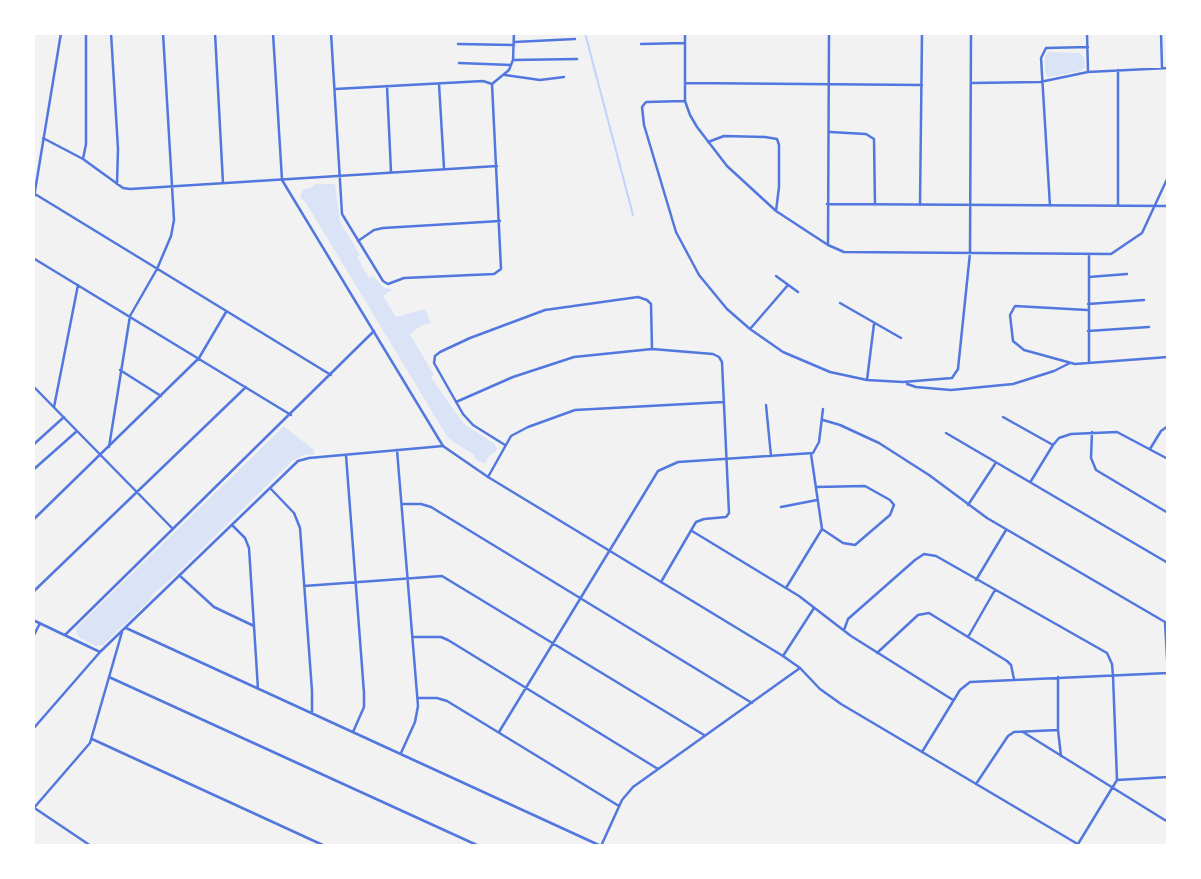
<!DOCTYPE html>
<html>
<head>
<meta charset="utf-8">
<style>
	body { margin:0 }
	#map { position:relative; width:1201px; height:879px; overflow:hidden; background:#f2f2f2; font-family:"Noto Sans",sans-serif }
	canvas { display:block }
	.frame { position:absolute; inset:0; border:35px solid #fff; pointer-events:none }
</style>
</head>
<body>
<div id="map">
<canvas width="1201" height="879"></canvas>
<div class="frame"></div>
</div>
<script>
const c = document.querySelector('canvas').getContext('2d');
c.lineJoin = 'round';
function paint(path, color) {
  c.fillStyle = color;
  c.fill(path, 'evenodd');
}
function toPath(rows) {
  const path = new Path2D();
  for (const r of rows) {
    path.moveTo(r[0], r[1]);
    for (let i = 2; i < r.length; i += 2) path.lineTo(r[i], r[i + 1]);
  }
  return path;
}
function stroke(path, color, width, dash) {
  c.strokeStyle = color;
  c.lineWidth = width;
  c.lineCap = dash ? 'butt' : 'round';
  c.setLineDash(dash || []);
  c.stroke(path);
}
paint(toPath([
	[1048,52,1080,53,1084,58,1085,67,1081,71,1048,77,1045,72,1045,56],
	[315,184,335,184,340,222,360,255,357,257,369,278,373,276,384,288,393,289,383,296,396,317,425,309,431,323,422,325,410,334,434,375,431,377,464,424,495,444,497,450,489,456,485,463,477,461,474,455,448,438,306,203,303,200,300,196,302,192,304,189,311,188],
	[284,426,314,450,314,454,304,455,292,461,170,580,153,594,148,602,103,645,95,646,79,637,76,632,77,627]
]), '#dbe4f7');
stroke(toPath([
	[585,33,633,215]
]), '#bfd3fe', 2);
stroke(toPath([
	[111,33,118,149,117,184],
	[215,33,223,183],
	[331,33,342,214,383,281,388,284,404,278,494,274,501,269,492,84],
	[685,33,685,101,690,115,697,127,727,166,776,211,828,245,844,252,1111,254,1142,233,1168,177],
	[1087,33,1088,72],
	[1161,33,1162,68],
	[514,42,575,39],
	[458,44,514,45],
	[641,44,685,43],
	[513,60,577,59],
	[459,63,511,65],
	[1118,70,1118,205],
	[505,75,540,80,564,77],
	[685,83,922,85],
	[972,83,1040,82,1088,72,1168,68],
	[439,84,444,168],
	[492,84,509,70,513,60,514,33],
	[387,86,391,172],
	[335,89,483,81,492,84],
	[685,101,646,102,642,107,644,125,676,232,699,275,727,309,750,329,783,352,830,372,867,380,903,382,952,378,958,369,970,253,971,33],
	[830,132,866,134,874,139,875,205],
	[43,138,83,159,123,188,130,189,497,166],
	[708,142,724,136,765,137,777,139,779,145,779,187,776,211],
	[83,159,86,144,86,33],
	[35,194,331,375],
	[33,203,61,33],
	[827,204,1168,206],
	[920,205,922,33],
	[1050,206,1041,58,1046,48,1088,47],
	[358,241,374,230,383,228,500,221],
	[828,243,829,33],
	[33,258,291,415],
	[776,276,798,292],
	[1089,277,1127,274],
	[840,303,901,338],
	[1088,304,1144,300],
	[1087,310,1015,306,1010,315,1013,341,1024,350,1075,364,1168,357],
	[750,329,788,285],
	[1088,331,1149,327],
	[1089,363,1089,255],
	[120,370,161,396],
	[867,380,874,324],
	[907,384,916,387,951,390,1013,384,1054,371,1070,363],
	[33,386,173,529],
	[456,402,513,377,574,357,652,349,713,354,719,357,722,362,729,513,726,517,704,519,696,522,661,582],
	[766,405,771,456],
	[54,407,78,285],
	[1003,417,1053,445],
	[823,420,840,425,879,443,929,475,987,518,1165,622],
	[1092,432,1091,458,1096,470,1168,513],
	[946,433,1168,563],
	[33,445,64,417],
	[505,445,473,425,463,414,434,363,435,356,440,352,470,338,545,310,638,297,647,300,651,304,652,349],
	[109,447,130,316,157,269,171,236,174,220,163,33],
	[1150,449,1161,431,1168,426],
	[397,450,418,706,415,722,401,753],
	[346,455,364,693,364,707,353,732],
	[33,470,77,431],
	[488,477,511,436,528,427,575,410,723,402],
	[1031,481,1053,445,1059,438,1071,434,1117,432,1168,459],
	[816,487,865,486,890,500,894,505,890,515,855,545,843,543,822,529],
	[270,488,294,513,300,528,312,691,312,713],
	[403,504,421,504,431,507,752,703],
	[968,505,995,464],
	[781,507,817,500],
	[33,520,199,358,226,312],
	[232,525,245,538,249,548,258,689],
	[692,531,799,596,851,636,953,700],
	[179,575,214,607,254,626],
	[976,580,1006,530],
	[304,586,442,576,704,735],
	[786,588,822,529,811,454],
	[33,592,246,387],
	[33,620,100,652],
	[1165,622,1168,675],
	[126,628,601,846],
	[844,630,848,619,915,560,924,554,936,556,1107,653,1112,664,1113,676,1117,780],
	[65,635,374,331],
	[33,637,40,623],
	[412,637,441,637,448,640,658,769],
	[968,637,995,590],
	[877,653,918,615,929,613,1007,661,1011,665,1014,679],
	[783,656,814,608],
	[109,677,479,846],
	[1058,677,1058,730,1061,756],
	[418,698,437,698,447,701,619,806],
	[33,729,100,652,298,461,309,458,443,446],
	[499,732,658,471,678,462,813,453,819,442,823,409],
	[1023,732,1168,822],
	[92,739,325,846],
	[922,752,960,690,970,682,1168,673],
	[976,784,1008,736,1014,732,1058,730],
	[33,809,90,743,122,632],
	[36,809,91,846],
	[1078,844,1117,780,1168,777],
	[601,846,622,800,633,787,800,668]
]), '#5277de', 2.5);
stroke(toPath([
	[273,33,282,180,443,446,488,477,783,656,800,668,820,689,841,704,1081,846]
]), '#5277de', 2.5);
</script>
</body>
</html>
